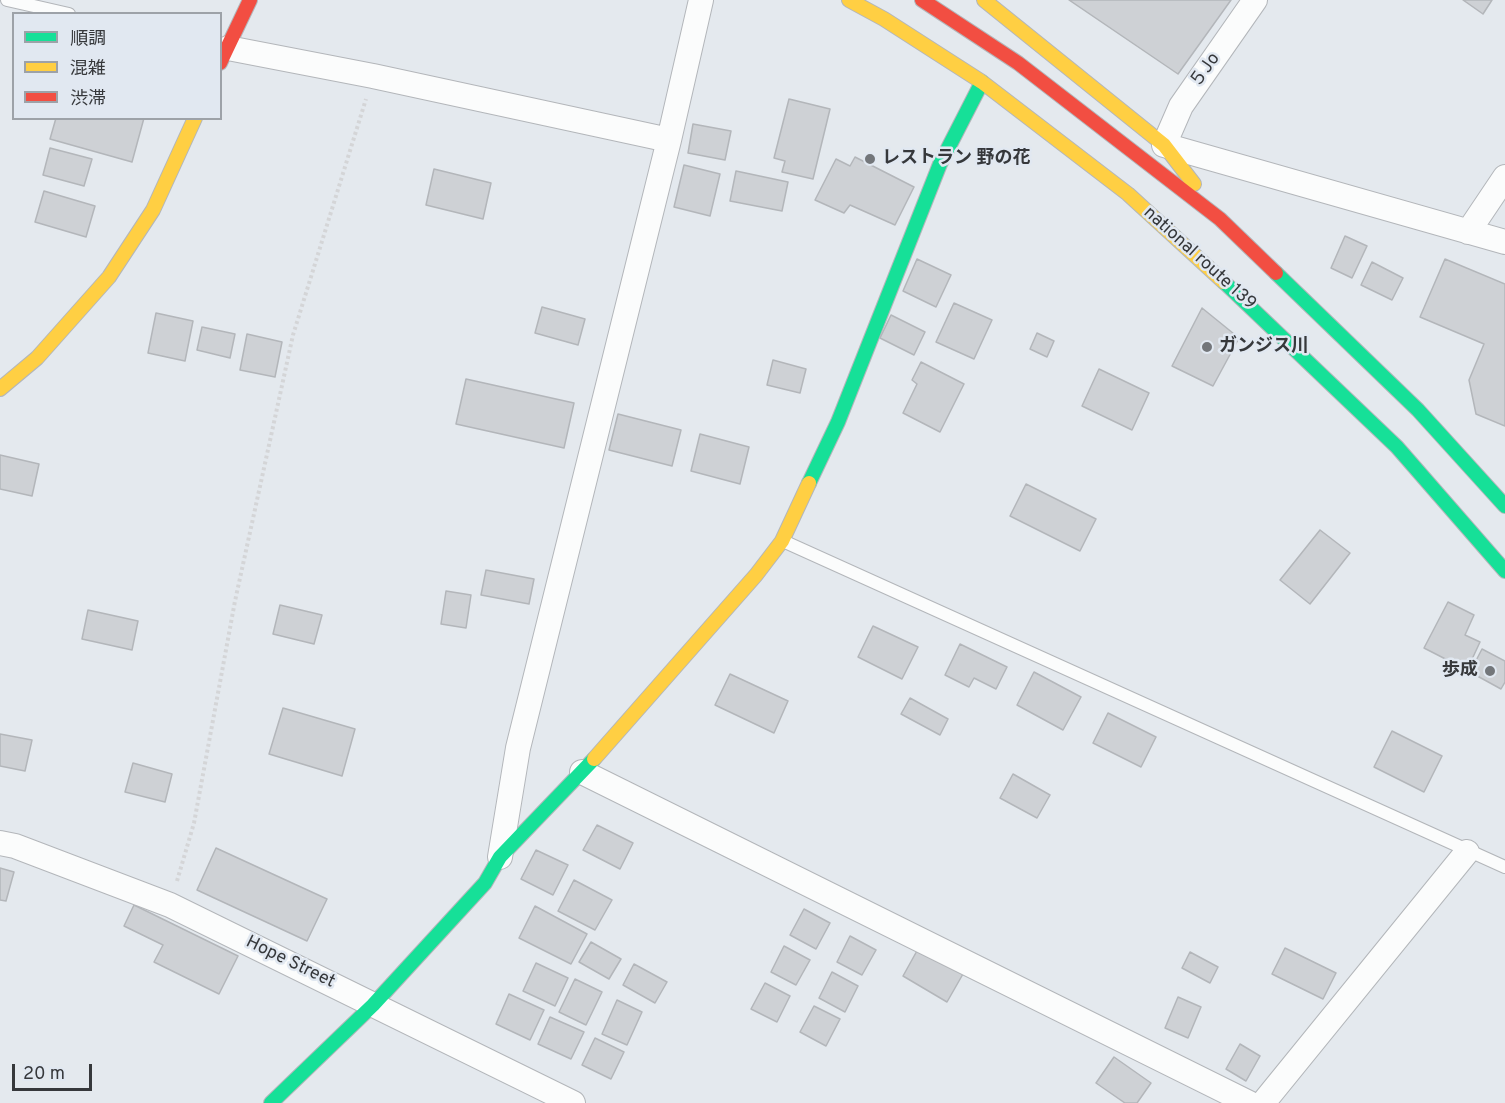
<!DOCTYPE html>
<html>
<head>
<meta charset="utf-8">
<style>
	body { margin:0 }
	#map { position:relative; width:1505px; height:1103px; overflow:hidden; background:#e4e9ee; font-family:Overpass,"Noto Sans JP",sans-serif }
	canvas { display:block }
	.legend { position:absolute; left:12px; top:12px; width:210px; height:108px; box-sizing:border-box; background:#e1e8f1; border:2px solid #9da2a8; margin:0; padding:8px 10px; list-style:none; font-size:18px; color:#36383b }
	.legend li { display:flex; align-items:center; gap:12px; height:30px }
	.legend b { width:30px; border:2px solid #9da2a8 }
	.scale { position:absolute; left:12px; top:1064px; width:80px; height:27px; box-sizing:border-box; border:3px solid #36383b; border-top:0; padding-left:8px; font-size:18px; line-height:21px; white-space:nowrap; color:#36383b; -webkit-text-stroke:4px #e1e8f1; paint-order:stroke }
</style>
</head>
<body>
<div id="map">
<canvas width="1505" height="1103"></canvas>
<ul class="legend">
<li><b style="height:8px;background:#16e098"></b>順調</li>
<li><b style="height:8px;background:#ffcf43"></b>混雑</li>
<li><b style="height:8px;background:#f24e42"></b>渋滞</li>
</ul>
<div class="scale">20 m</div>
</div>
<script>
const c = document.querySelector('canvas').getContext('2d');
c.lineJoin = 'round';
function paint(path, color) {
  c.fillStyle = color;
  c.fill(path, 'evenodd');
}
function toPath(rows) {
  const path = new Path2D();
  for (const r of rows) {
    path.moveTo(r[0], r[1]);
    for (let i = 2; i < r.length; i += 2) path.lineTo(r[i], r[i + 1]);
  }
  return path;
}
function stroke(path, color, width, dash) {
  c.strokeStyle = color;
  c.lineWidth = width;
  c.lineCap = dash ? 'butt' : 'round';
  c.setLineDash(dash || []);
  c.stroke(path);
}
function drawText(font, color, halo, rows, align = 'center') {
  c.font = font + ' Overpass,"Noto Sans JP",sans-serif';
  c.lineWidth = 5;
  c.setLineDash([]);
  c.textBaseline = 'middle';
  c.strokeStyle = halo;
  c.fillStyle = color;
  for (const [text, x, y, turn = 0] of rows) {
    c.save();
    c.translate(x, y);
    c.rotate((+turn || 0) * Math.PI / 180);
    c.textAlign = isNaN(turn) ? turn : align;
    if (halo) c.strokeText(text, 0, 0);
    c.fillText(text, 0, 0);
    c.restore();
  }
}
const building = toPath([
	[1069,0,1231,0,1178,74,1069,0],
	[1463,0,1492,0,1483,14,1463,0],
	[789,99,830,109,813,179,782,172,785,161,774,158,789,99],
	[56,118,144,118,132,162,50,139,56,118],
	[693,124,731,131,725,160,688,153,693,124],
	[50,148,92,159,84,186,43,175,50,148],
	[855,157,914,187,895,225,850,205,844,213,815,200,836,159,850,166,855,157],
	[684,165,720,174,710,216,674,207,684,165],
	[434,169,491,183,483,219,426,205,434,169],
	[736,171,788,182,782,211,730,201,736,171],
	[44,191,95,206,86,237,35,222,44,191],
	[1345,236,1367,246,1352,278,1331,268,1345,236],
	[917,259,951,275,936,307,903,291,917,259],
	[1445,259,1505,284,1505,426,1476,414,1469,380,1484,344,1420,317,1445,259],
	[1372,262,1403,278,1392,300,1361,285,1372,262],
	[954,303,992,320,974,359,936,342,954,303],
	[542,307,585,319,578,345,535,333,542,307],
	[1202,308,1239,338,1213,386,1172,366,1202,308],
	[156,313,193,321,185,361,148,353,156,313],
	[891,315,925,332,914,355,880,338,891,315],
	[202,327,235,334,230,358,197,350,202,327],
	[1037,333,1054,341,1047,357,1030,349,1037,333],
	[247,334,282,342,275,377,240,370,247,334],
	[773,360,806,369,800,393,767,385,773,360],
	[921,362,964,384,940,432,903,413,917,384,912,380,921,362],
	[1099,369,1149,393,1132,430,1082,406,1099,369],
	[466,379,574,403,564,448,456,424,466,379],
	[618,414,681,430,672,466,609,450,618,414],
	[700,434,749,447,740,484,691,471,700,434],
	[0,455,39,464,32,496,0,489,0,455],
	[1026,484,1096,519,1080,551,1010,516,1026,484],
	[1320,530,1350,553,1310,604,1280,580,1320,530],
	[486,570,534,579,529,604,481,595,486,570],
	[446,591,471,595,466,628,441,624,446,591],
	[1448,602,1474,615,1465,635,1480,642,1467,670,1424,648,1448,602],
	[280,605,322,615,314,644,273,634,280,605],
	[88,610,138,621,132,650,82,639,88,610],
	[873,626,918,647,902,679,858,657,873,626],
	[960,644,1007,667,996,689,974,678,969,687,945,675,960,644],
	[1482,649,1505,661,1505,682,1501,689,1470,672,1482,649],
	[1034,672,1081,697,1063,730,1017,705,1034,672],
	[730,674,788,701,774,733,715,705,730,674],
	[910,698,948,719,940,735,901,714,910,698],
	[283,708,355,729,342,776,269,754,283,708],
	[1108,713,1156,737,1141,767,1093,743,1108,713],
	[1392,731,1442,756,1424,792,1374,767,1392,731],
	[0,734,32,740,25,771,0,766,0,734],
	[133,763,172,774,165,802,125,792,133,763],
	[1013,774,1050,795,1037,818,1000,798,1013,774],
	[597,825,633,843,620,869,583,850,597,825],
	[216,848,327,899,307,941,197,890,216,848],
	[536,850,568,865,553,895,521,879,536,850],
	[0,868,14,872,6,901,0,900,0,868],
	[574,880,612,900,595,930,558,911,574,880],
	[134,905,238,956,219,994,154,962,163,945,124,926,134,905],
	[535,906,587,934,571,964,519,938,535,906],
	[804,909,830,923,816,949,790,935,804,909],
	[850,936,876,950,862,975,837,962,850,936],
	[591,942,621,959,609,979,579,962,591,942],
	[784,946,810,960,796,985,771,972,784,946],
	[1285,948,1336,973,1323,999,1272,974,1285,948],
	[918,949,963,974,947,1002,903,976,918,949],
	[1190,952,1218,967,1210,983,1182,968,1190,952],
	[536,963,568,978,555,1006,523,991,536,963],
	[634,964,667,982,655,1003,623,985,634,964],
	[832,972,858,986,845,1012,819,998,832,972],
	[575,979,602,992,586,1025,559,1012,575,979],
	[765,983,790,996,777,1022,751,1009,765,983],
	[509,994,544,1010,530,1040,496,1024,509,994],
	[1178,997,1201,1007,1188,1038,1165,1028,1178,997],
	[617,1000,642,1012,627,1045,602,1034,617,1000],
	[814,1006,840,1019,826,1046,800,1032,814,1006],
	[550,1017,584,1032,571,1059,538,1044,550,1017],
	[595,1038,624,1052,611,1079,582,1065,595,1038],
	[1240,1044,1260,1056,1246,1081,1226,1069,1240,1044],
	[1114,1057,1151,1083,1137,1103,1125,1103,1096,1083,1114,1057]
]);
paint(building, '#ced1d5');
stroke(building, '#b3b6ba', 1.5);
const lane = toPath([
	[7,0,69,14],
	[783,541,1505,867]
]);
const street = toPath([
	[1255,0,1181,106,1164,145,1505,242],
	[228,48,373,76,669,140],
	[1468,232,1505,177],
	[582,772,1249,1103],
	[0,843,15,846,170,905,573,1103],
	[500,857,518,748,669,140,701,0],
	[1263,1103,1467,852]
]);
const fast = toPath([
	[1276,273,1418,410,1505,506],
	[1224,282,1397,447,1505,571],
	[809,483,838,422,940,164,982,82],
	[271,1103,373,1005,485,883,500,857,594,759]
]);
const slow = toPath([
	[849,0,884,19,982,82,1128,194,1224,282],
	[984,0,1164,145,1194,184],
	[0,389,37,358,109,277,153,210,195,118],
	[594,759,756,575,782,541,809,483]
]);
const jam = toPath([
	[922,0,1018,63,1220,219,1276,273],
	[220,63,250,0]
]);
stroke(lane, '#b3b6ba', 14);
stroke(street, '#b3b6ba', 26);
stroke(fast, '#b3b6ba', 16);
stroke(slow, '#b3b6ba', 16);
stroke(jam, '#b3b6ba', 16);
stroke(toPath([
	[177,881,194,823,235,601,293,335,366,99]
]), '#d4d5d7', 4, [3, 3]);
stroke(lane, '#fbfcfc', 12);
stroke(street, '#fbfcfc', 24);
stroke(fast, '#16e098', 14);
stroke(slow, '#ffcf43', 14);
stroke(jam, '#f24e42', 14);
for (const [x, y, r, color] of [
	[870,159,6,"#73767a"],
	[1207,347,6,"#73767a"],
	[1490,671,6,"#73767a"]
]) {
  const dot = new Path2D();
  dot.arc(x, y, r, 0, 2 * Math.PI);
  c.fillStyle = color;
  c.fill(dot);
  stroke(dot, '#e1e8f1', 2);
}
drawText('18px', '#36383b', '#e1e8f1', [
	["５Jo",1206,71,-55],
	["national route 139",1199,259,42],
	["Hope Street",290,963,26]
]);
drawText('bold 18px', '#36383b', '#e1e8f1', [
	["レストラン 野の花",882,159],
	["ガンジス川",1219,347],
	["歩成",1478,671,"right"]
], 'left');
</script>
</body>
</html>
